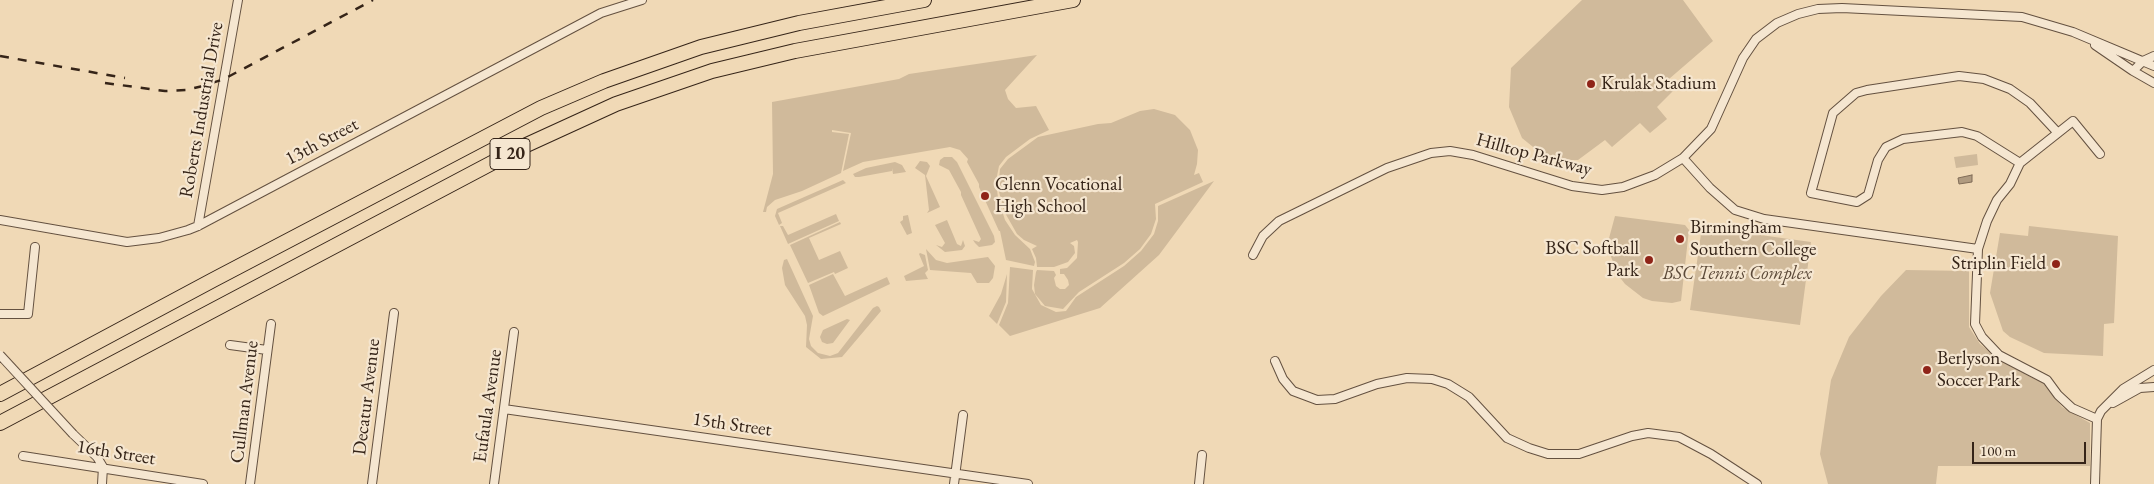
<!DOCTYPE html>
<html>
<head>
<meta charset="utf-8">
<style>
	body { margin:0 }
	#map { position:relative; width:2154px; height:484px; overflow:hidden; background:#f0d9b6; font-family:"EB Garamond",serif }
	canvas { display:block }
	.scale { position:absolute; left:1972px; top:442px; width:114px; height:22px; box-sizing:border-box; border:2px solid #352418; border-top:0; padding-left:6px; font-size:15px; line-height:18px; white-space:nowrap; color:#352418; -webkit-text-stroke:4px #f5e6d0; paint-order:stroke }
</style>
</head>
<body>
<div id="map">
<canvas width="2154" height="484"></canvas>
<div class="scale">100 m</div>
</div>
<script>
const c = document.querySelector('canvas').getContext('2d');
c.lineJoin = 'round';
function paint(path, color) {
  c.fillStyle = color;
  c.fill(path, 'evenodd');
}
function toPath(rows) {
  const path = new Path2D();
  for (const r of rows) {
    path.moveTo(r[0], r[1]);
    for (let i = 2; i < r.length; i += 2) path.lineTo(r[i], r[i + 1]);
  }
  return path;
}
function stroke(path, color, width, dash) {
  c.strokeStyle = color;
  c.lineWidth = width;
  c.lineCap = dash ? 'butt' : 'round';
  c.setLineDash(dash || []);
  c.stroke(path);
}
function drawText(font, color, halo, rows, align = 'center') {
  c.font = font + ' "EB Garamond",serif';
  c.lineWidth = 4.5;
  c.setLineDash([]);
  c.textBaseline = 'middle';
  c.strokeStyle = halo;
  c.fillStyle = color;
  for (const [text, x, y, turn = 0] of rows) {
    c.save();
    c.translate(x, y);
    c.rotate((+turn || 0) * Math.PI / 180);
    c.textAlign = isNaN(turn) ? turn : align;
    if (halo) c.strokeText(text, 0, 0);
    c.fillText(text, 0, 0);
    c.restore();
  }
}
paint(toPath([
	[1582,0,1683,0,1713,41,1669,79,1676,88,1657,107,1667,119,1650,133,1640,123,1612,147,1605,140,1578,160,1561,160,1538,151,1522,138,1509,107,1511,68],
	[1037,55,1005,90,1008,99,1016,108,1036,106,1049,130,1030,139,1006,157,999,166,996,181,998,198,1005,220,1015,235,1030,249,1035,262,1034,266,1006,260,1000,231,999,231,979,187,979,184,967,162,968,159,960,150,950,147,863,162,843,171,851,133,832,130,832,132,849,134,841,173,802,191,775,200,767,207,766,212,763,212,773,174,772,102,899,79,909,74],
	[1154,109,1175,115,1190,130,1198,150,1197,164,1194,175,1199,173,1203,182,1155,204,1156,219,1151,234,1140,249,1124,263,1079,292,1063,309,1045,306,1035,294,1034,285,1036,272,1037,270,1054,271,1056,275,1054,278,1056,286,1060,289,1065,289,1069,285,1068,280,1064,274,1060,274,1060,269,1067,268,1077,258,1078,242,1077,240,1070,243,1074,246,1075,253,1068,262,1054,267,1037,267,1036,258,1032,249,1037,246,1024,240,1017,234,1004,211,998,188,1000,169,1008,159,1038,137,1098,124,1111,123,1140,111],
	[1977,154,1978,165,1956,168,1954,157],
	[944,157,952,157,957,162,994,236,995,242,992,245,979,247,975,243,973,240,979,242,981,239,961,195,961,192,949,170,939,165,940,160],
	[920,161,927,162,930,166,926,176,940,207,927,213,929,210,925,175,915,168],
	[895,162,902,165,906,172,893,174,892,168,892,171,859,177,855,177,853,174,866,168],
	[843,180,846,183,778,213,782,223,779,225,775,216,777,209],
	[1214,181,1159,255,1100,308,1010,336,999,325,1008,303,1010,267,1033,270,1032,289,1041,305,1056,312,1066,311,1076,297,1124,266,1141,251,1154,234,1158,221,1158,206],
	[836,214,839,221,788,244,780,226,783,226,788,235],
	[908,215,912,233,907,235,900,222,903,220,903,216],
	[1615,216,1685,225,1689,230,1681,301,1672,303,1652,301,1643,298,1625,284,1618,275,1610,254,1608,242],
	[947,220,957,244,961,246,963,240,965,246,962,250,945,252,936,245,942,247,945,243,935,225],
	[840,222,841,224,809,238,819,260,840,251,848,268,835,274,834,272,808,283,790,245],
	[2029,226,2118,236,2114,323,2104,324,2103,356,2044,353,2010,337,2003,331,1990,293,2000,233,2028,236],
	[1702,227,1811,242,1800,325,1690,310],
	[926,249,936,260,947,263,988,257,995,266,993,278,989,283,977,283,971,273,930,270],
	[920,253,925,255,928,270,925,273,928,279,906,281,904,276,924,266,919,254],
	[787,259,813,316,809,339,811,346,818,353,830,356,838,353,873,308,877,306,879,307,881,311,842,357,821,359,806,347,807,325,805,316,785,285,782,268,784,260],
	[1906,270,1969,271,1969,327,1980,344,2001,361,2044,384,2062,407,2090,423,2090,466,1938,466,1936,484,1828,484,1820,454,1831,380,1849,337,1881,296],
	[833,274,845,296,887,277,890,284,823,316,819,313,809,285],
	[1007,274,1006,302,997,324,989,316,1001,294],
	[847,319,850,320,833,343,827,344,822,342,820,337,823,330]
]), '#d0ba9b');
const water = toPath([
	[1972,175,1972,182,1959,184,1958,178,1972,175]
]);
paint(water, '#b09b80');
stroke(water, '#7f6b56', 1);
const street = toPath([
	[2095,45,2133,71,2154,83],
	[2133,71,2143,61,2154,56],
	[1683,158,1710,188,1735,210,1764,219,1978,249],
	[2020,163,1977,136,1962,132,1903,139,1886,147,1878,160,1868,195,1857,202,1811,193,1833,113,1856,93,1867,90,1959,76,1984,79,2010,89,2030,103,2058,133],
	[0,220,127,242,159,238,188,230,198,226,601,13,642,0],
	[198,226,238,0],
	[1253,255,1263,236,1279,221,1387,168,1431,153,1450,151,1473,155,1572,186,1602,190,1623,187,1655,175,1683,158,1711,129,1743,58,1756,39,1777,23,1798,14,1818,9,1842,8,2022,17,2073,32,2154,66],
	[0,314,28,314,35,247],
	[230,345,267,350],
	[1275,361,1283,379,1293,391,1317,400,1335,399,1377,384,1407,378,1432,379,1448,384,1469,397,1507,438,1529,448,1548,454,1579,454,1632,436,1648,433,1679,437,1711,454,1757,484],
	[2113,403,2140,388,2154,387],
	[504,409,1028,484],
	[2097,419,2072,408,2058,395,2047,380,1999,355,1982,337,1975,324,1978,249,1987,221,1997,200,2010,184,2020,163,2073,121,2100,154],
	[73,434,97,457,103,467,102,484],
	[23,456,203,484],
	[250,484,271,324],
	[372,484,394,313],
	[494,484,514,332],
	[954,484,963,415],
	[1199,484,1202,455],
	[2095,484,2097,419,2101,411,2123,389,2154,370]
]);
const highway = toPath([
	[0,394,213,280,541,108,604,81,701,47,799,23,924,0],
	[0,423,522,147,616,104,712,71,795,51,1073,0]
]);
stroke(street, '#645140', 10);
stroke(highway, '#352418', 16);
stroke(street, '#f5e6d0', 8);
stroke(highway, '#f0d9b6', 14);
stroke(toPath([
	[0,56,125,78],
	[105,83,165,91,186,90,203,86,224,79,373,0]
]), '#352418', 2.5, [9, 9]);
const streetBridge = toPath([
	[0,355,73,434]
]);
stroke(streetBridge, '#645140', 10, []);
stroke(streetBridge, '#f5e6d0', 8);
for (const [x, y, r, color] of [
	[1591,84,5,"#8f2418"],
	[985,196,5,"#8f2418"],
	[1680,239,5,"#8f2418"],
	[1649,260,5,"#8f2418"],
	[2056,264,5,"#8f2418"],
	[1927,370,5,"#8f2418"]
]) {
  const dot = new Path2D();
  dot.arc(x, y, r, 0, 2 * Math.PI);
  c.fillStyle = color;
  c.fill(dot);
  stroke(dot, '#f5e6d0', 2);
}
for (const [x, y, w] of [
	[510,154,40]
]) {
  const box = new Path2D();
  box.roundRect(x - w / 2, y - 15.5, w, 31, 4);
  c.fillStyle = '#f5e6d0';
  c.fill(box);
  stroke(box, '#352418', 1);
}
drawText('bold 18px', '#352418', null, [
	["I 20",510,154]
]);
drawText('19px', '#352418', '#f5e6d0', [
	["Krulak Stadium",1601,84],
	["Glenn Vocational",995,185],
	["High School",995,207],
	["Birmingham",1690,228],
	["Southern College",1690,250],
	["BSC Softball",1639,249,"right"],
	["Park",1639,271,"right"],
	["Striplin Field",2046,264,"right"],
	["Berlyson",1937,359],
	["Soccer Park",1937,381]
], 'left');
drawText('19px', '#352418', '#f5e6d0', [
	["Roberts Industrial Drive",202,110,-80],
	["13th Street",322,142,-28],
	["Hilltop Parkway",1534,155,15],
	["Decatur Avenue",367,397,-83],
	["Cullman Avenue",245,402,-83],
	["Eufaula Avenue",488,406,-82],
	["15th Street",732,425,8],
	["16th Street",116,453,9]
]);
drawText('italic 19px', '#5c4a39', '#f5e6d0', [
	["BSC Tennis Complex",1737,274]
]);
</script>
</body>
</html>
